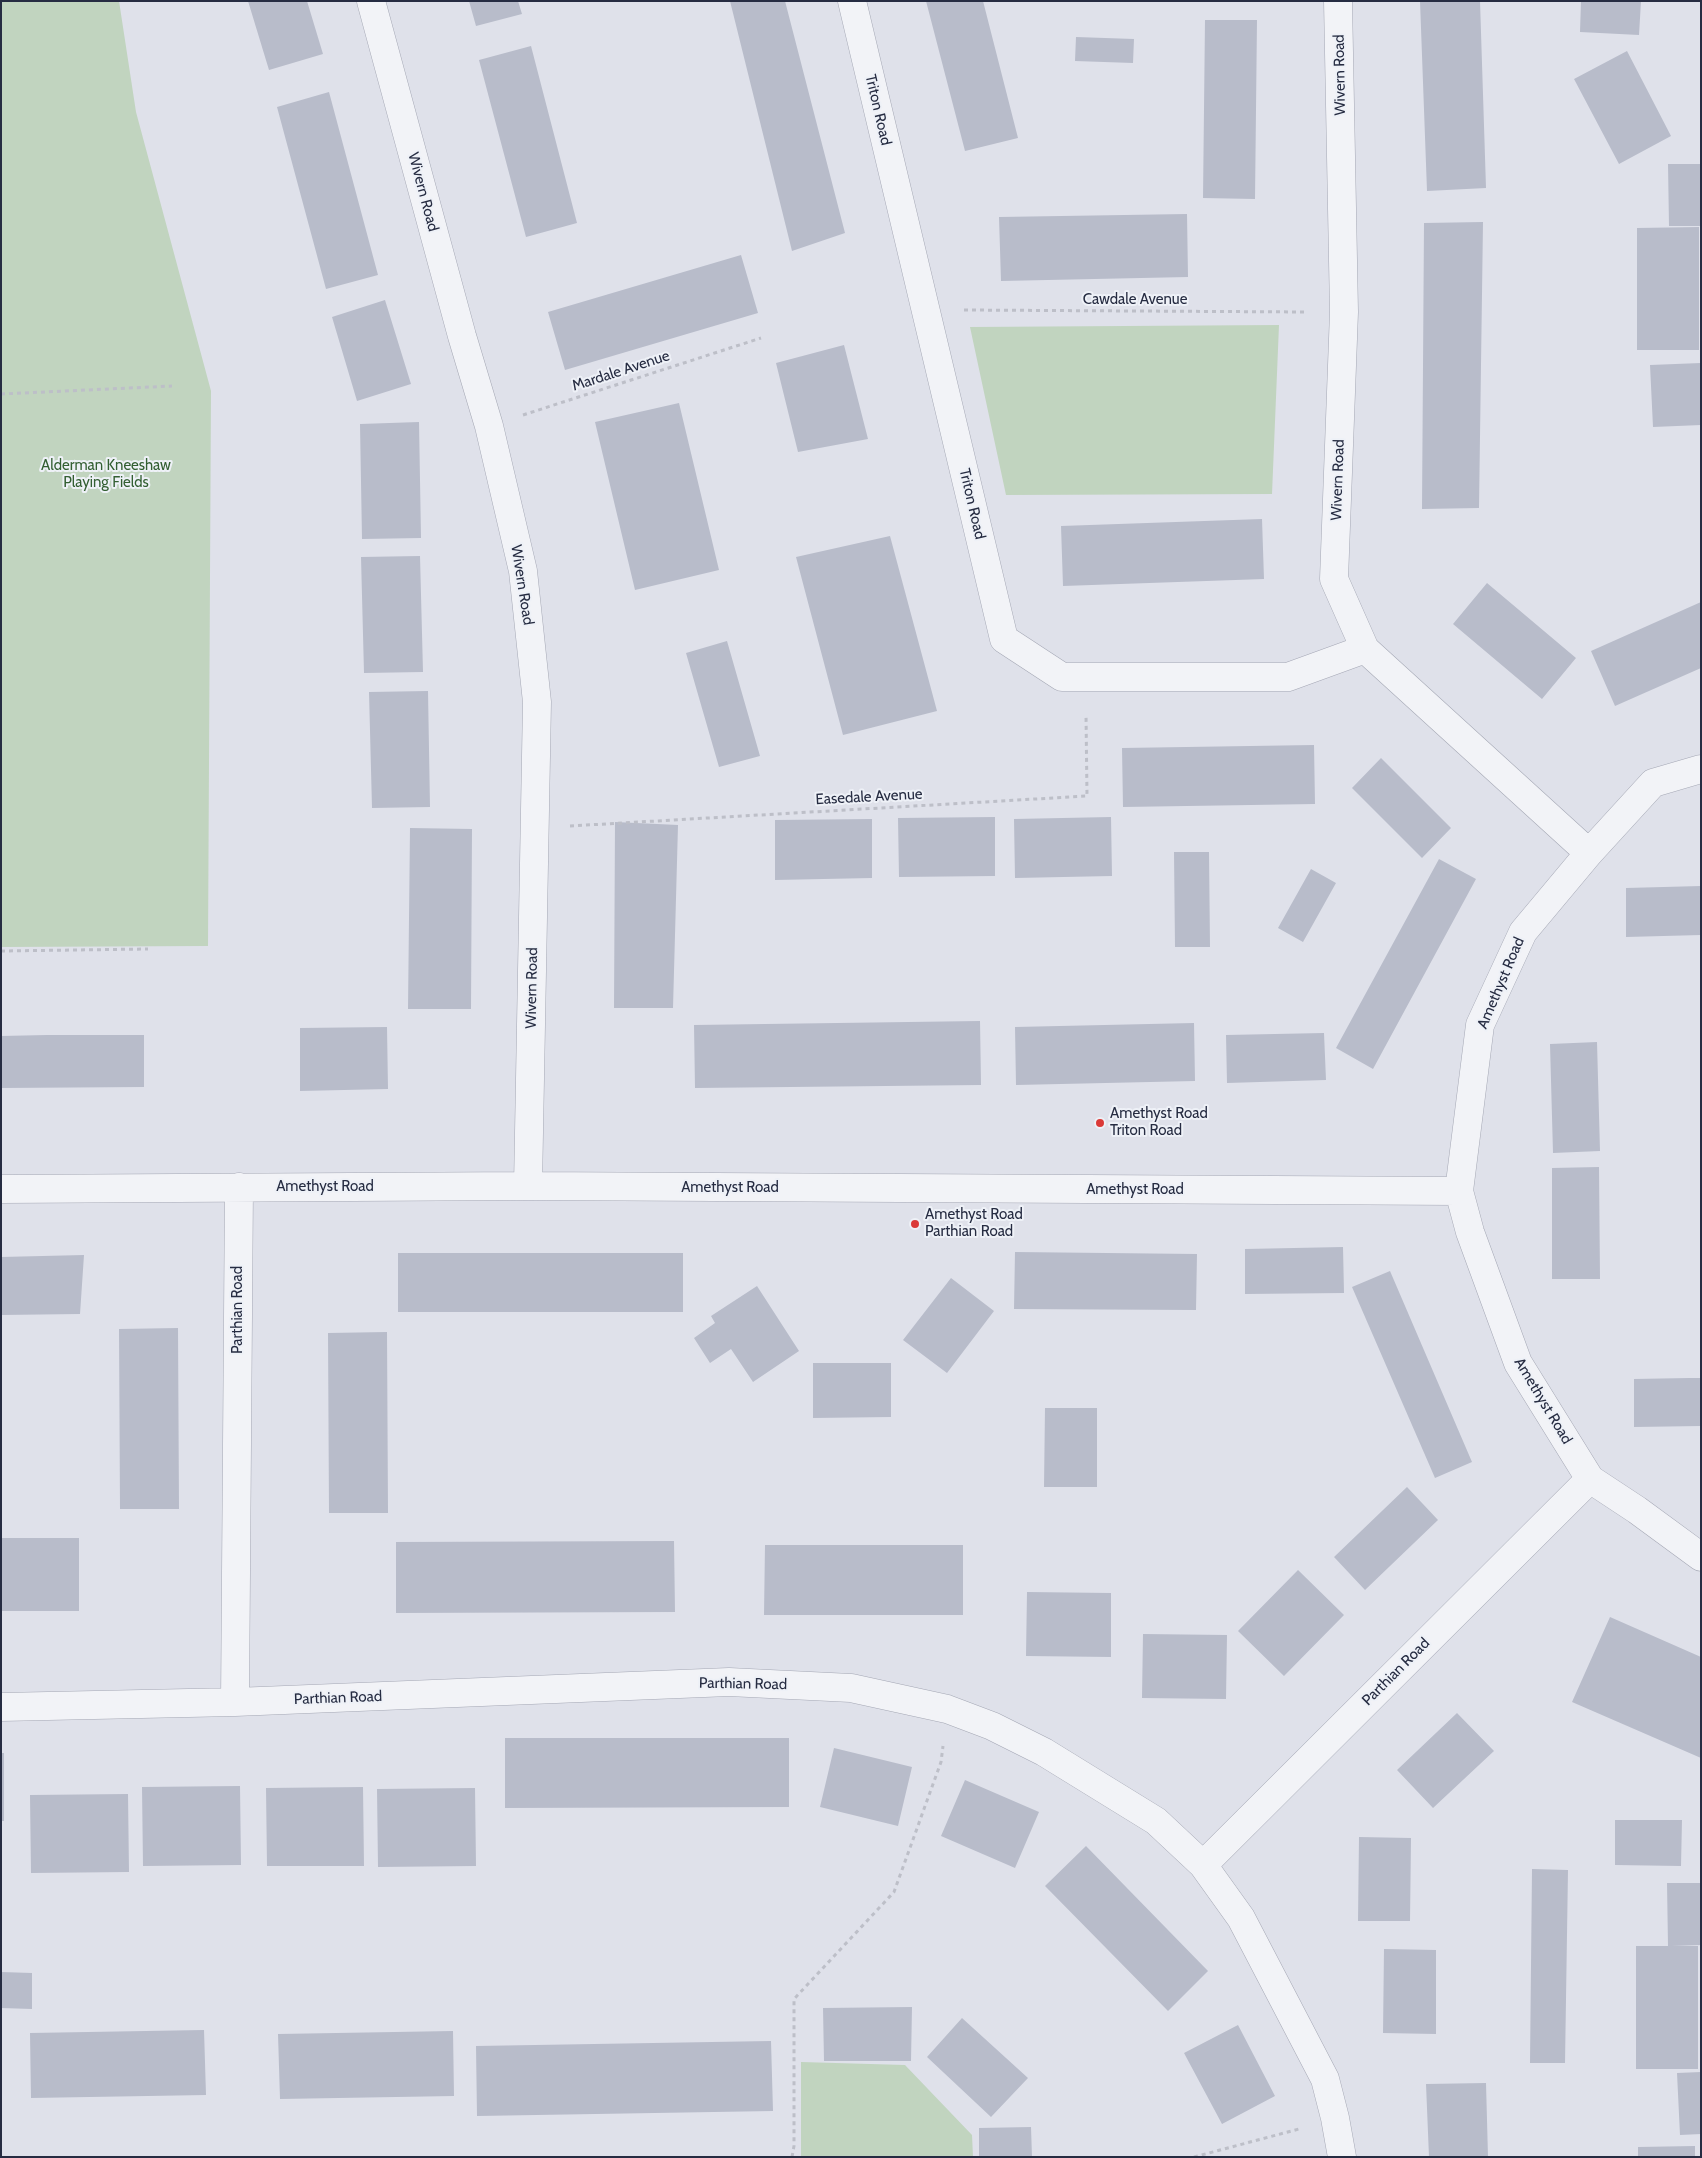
<!DOCTYPE html>
<html>
<head>
<meta charset="utf-8">
<style>
	body { margin:0 }
	#map { position:relative; width:1702px; height:2158px; overflow:hidden; background:#dfe1ea; font-family:Cabin,sans-serif }
	canvas { display:block }
	.frame { position:absolute; inset:0; border:2px solid #262c42; pointer-events:none }
</style>
</head>
<body>
<div id="map">
<canvas width="1702" height="2158"></canvas>
<div class="frame"></div>
</div>
<script>
const c = document.querySelector('canvas').getContext('2d');
c.lineJoin = 'round';
function paint(path, color) {
  c.fillStyle = color;
  c.fill(path, 'evenodd');
}
function toPath(rows) {
  const path = new Path2D();
  for (const r of rows) {
    path.moveTo(r[0], r[1]);
    for (let i = 2; i < r.length; i += 2) path.lineTo(r[i], r[i + 1]);
  }
  return path;
}
function stroke(path, color, width, dash) {
  c.strokeStyle = color;
  c.lineWidth = width;
  c.lineCap = dash ? 'butt' : 'round';
  c.setLineDash(dash || []);
  c.stroke(path);
}
function drawText(font, color, halo, rows, align = 'center') {
  c.font = font + ' Cabin,sans-serif';
  c.lineWidth = 4;
  c.setLineDash([]);
  c.textBaseline = 'middle';
  c.strokeStyle = halo;
  c.fillStyle = color;
  for (const [text, x, y, turn = 0] of rows) {
    c.save();
    c.translate(x, y);
    c.rotate((+turn || 0) * Math.PI / 180);
    c.textAlign = isNaN(turn) ? turn : align;
    if (halo) c.strokeText(text, 0, 0);
    c.fillText(text, 0, 0);
    c.restore();
  }
}
paint(toPath([
	[1,1,119,1,136,112,211,391,208,946,1,947],
	[1279,325,1272,494,1006,495,970,327],
	[801,2062,905,2065,972,2135,973,2157,801,2157]
]), '#c1d4bf');
paint(toPath([
	[248,1,307,1,323,54,269,70],
	[469,1,518,1,522,14,476,26],
	[730,1,785,1,845,233,792,251],
	[926,1,983,1,1018,138,965,151],
	[1420,1,1480,1,1486,188,1427,191],
	[1581,1,1641,1,1639,35,1580,32],
	[1205,20,1257,20,1255,199,1203,198],
	[1076,37,1134,39,1133,63,1075,61],
	[531,46,577,223,526,237,479,60],
	[1627,51,1671,136,1619,164,1574,79],
	[329,92,378,275,326,289,277,107],
	[1668,164,1701,164,1701,226,1669,226],
	[1187,214,1188,277,1001,281,999,217],
	[1483,222,1479,508,1422,509,1424,223],
	[1699,227,1699,350,1637,350,1637,228],
	[741,255,758,313,565,370,548,312],
	[385,300,411,384,357,401,332,317],
	[844,345,868,439,798,452,776,363],
	[1701,363,1701,425,1653,427,1650,365],
	[679,403,719,570,635,590,595,422],
	[419,422,421,538,362,539,360,424],
	[1262,519,1264,579,1063,586,1061,526],
	[890,536,937,711,843,735,796,557],
	[420,556,423,672,364,673,361,557],
	[1487,583,1576,658,1542,699,1453,624],
	[1701,602,1701,668,1615,706,1591,651],
	[727,641,760,756,719,767,686,653],
	[428,691,430,807,372,808,369,692],
	[1314,745,1315,804,1123,807,1122,748],
	[1381,758,1451,828,1422,858,1352,788],
	[995,817,995,876,899,877,898,818],
	[1111,817,1112,876,1015,878,1014,819],
	[872,819,872,878,775,880,775,820],
	[615,822,678,825,673,1008,614,1008],
	[410,828,472,829,471,1009,408,1009],
	[1174,852,1209,852,1210,947,1175,947],
	[1439,859,1476,879,1373,1069,1336,1048],
	[1311,869,1336,883,1303,942,1278,928],
	[1701,886,1701,935,1626,937,1626,888],
	[980,1021,981,1085,695,1088,694,1025],
	[1194,1023,1195,1081,1016,1085,1015,1027],
	[387,1027,388,1089,300,1091,300,1028],
	[1324,1033,1326,1080,1227,1083,1226,1035],
	[47,1035,144,1035,144,1087,1,1088,1,1036],
	[1597,1042,1600,1151,1553,1153,1550,1044],
	[1599,1167,1600,1279,1552,1279,1552,1168],
	[1343,1247,1344,1293,1245,1294,1245,1249],
	[1015,1252,1197,1254,1196,1310,1014,1309],
	[398,1253,683,1253,683,1312,398,1312],
	[84,1255,80,1314,1,1315,1,1257],
	[1390,1271,1472,1462,1435,1478,1352,1287],
	[951,1278,994,1311,947,1373,903,1340],
	[757,1286,799,1351,753,1382,731,1349,710,1363,694,1338,715,1323,711,1316],
	[178,1328,179,1509,120,1509,119,1329],
	[387,1332,388,1513,329,1513,328,1333],
	[813,1363,891,1363,891,1417,813,1418],
	[1689,1378,1701,1378,1701,1426,1634,1427,1634,1379],
	[1045,1408,1097,1408,1097,1487,1044,1487],
	[1407,1487,1438,1520,1365,1590,1334,1557],
	[1,1538,79,1538,79,1611,1,1611],
	[674,1541,675,1612,396,1613,396,1542],
	[765,1545,963,1545,963,1615,764,1615],
	[1298,1570,1344,1615,1284,1676,1238,1631],
	[1027,1592,1111,1593,1111,1657,1026,1656],
	[1610,1617,1701,1657,1701,1758,1572,1702],
	[1143,1634,1227,1635,1226,1699,1142,1698],
	[1457,1713,1494,1751,1433,1808,1397,1770],
	[505,1738,789,1738,789,1807,505,1808],
	[834,1748,912,1767,898,1826,820,1807],
	[1,1753,4,1753,4,1821,1,1821],
	[965,1780,1039,1812,1015,1868,941,1836],
	[240,1786,241,1865,143,1866,142,1787],
	[363,1787,364,1866,267,1866,266,1788],
	[475,1788,476,1866,378,1867,377,1789],
	[128,1794,129,1872,31,1873,30,1795],
	[1615,1820,1682,1820,1681,1866,1615,1865],
	[1359,1837,1411,1838,1410,1921,1358,1921],
	[1086,1846,1208,1971,1168,2011,1045,1886],
	[1532,1869,1568,1870,1565,2063,1530,2063],
	[1667,1883,1701,1883,1701,1945,1672,1946,1698,1946,1698,2069,1636,2069,1636,1946,1668,1946],
	[1384,1949,1436,1950,1436,2034,1383,2033],
	[1,1972,32,1973,32,2009,1,2008],
	[912,2007,911,2061,824,2061,823,2008],
	[962,2018,1028,2078,991,2117,927,2057],
	[1238,2025,1275,2096,1222,2124,1184,2053],
	[204,2030,206,2095,31,2098,30,2033],
	[453,2031,454,2096,280,2099,278,2034],
	[771,2041,773,2111,477,2116,476,2046],
	[1701,2072,1701,2134,1680,2135,1677,2073],
	[1486,2083,1488,2157,1429,2157,1426,2084],
	[1031,2127,1032,2157,979,2157,979,2128],
	[1695,2146,1695,2157,1638,2157,1638,2147]
]), '#b8bcca');
const minor = toPath([
	[371,1,462,336,489,426,523,571,537,702,528,1186],
	[852,1,1004,639,1062,677,1288,677,1365,649],
	[1338,1,1344,312,1334,579,1365,649,1589,853],
	[1701,769,1653,783,1589,853,1523,932,1480,1025,1459,1191,1470,1232,1518,1363,1590,1479,1637,1510,1701,1557],
	[1,1189,528,1186,1459,1191],
	[235,1702,239,1187],
	[1,1707,235,1702,729,1682,851,1688,947,1709,992,1726,1044,1752,1156,1821,1203,1865,1241,1918,1325,2079,1335,2118,1342,2157],
	[1203,1865,1590,1479]
]);
stroke(minor, '#a4a7b4', 29);
stroke(toPath([
	[964,310,1307,312],
	[1,394,172,386],
	[523,415,761,338],
	[570,826,1087,796,1086,714],
	[1,951,148,949],
	[792,2157,794,2146,794,1999,894,1892,941,1762,943,1746],
	[1194,2157,1299,2129]
]), '#bdbfc8', 3, [4, 4]);
stroke(minor, '#f2f3f7', 28);
for (const [x, y, r, color] of [
	[1100,1123,5,"#db3a38"],
	[915,1224,5,"#db3a38"]
]) {
  const dot = new Path2D();
  dot.arc(x, y, r, 0, 2 * Math.PI);
  c.fillStyle = color;
  c.fill(dot);
  stroke(dot, '#eef1f7', 2);
}
drawText('15px', '#262c42', '#eef1f7', [
	["Wivern Road",1340,75,-91],
	["Triton Road",878,110,77],
	["Wivern Road",423,192,75],
	["Cawdale Avenue",1135,300],
	["Mardale Avenue",621,371,-18],
	["Wivern Road",1338,480,-88],
	["Triton Road",972,504,77],
	["Wivern Road",522,585,81],
	["Easedale Avenue",869,797,-3],
	["Amethyst Road",1501,983,-67],
	["Wivern Road",532,988,-89],
	["Amethyst Road",325,1187],
	["Amethyst Road",730,1188],
	["Amethyst Road",1135,1190],
	["Parthian Road",238,1310,-90],
	["Amethyst Road",1543,1401,59],
	["Parthian Road",1396,1672,-45],
	["Parthian Road",743,1684,1],
	["Parthian Road",338,1698,-2]
]);
drawText('15px', '#335f32', '#eef1f7', [
	["Alderman Kneeshaw",106,466],
	["Playing Fields",106,483]
]);
drawText('15px', '#262c42', '#eef1f7', [
	["Amethyst Road",1110,1114],
	["Triton Road",1110,1131],
	["Amethyst Road",925,1215],
	["Parthian Road",925,1232]
], 'left');
</script>
</body>
</html>
